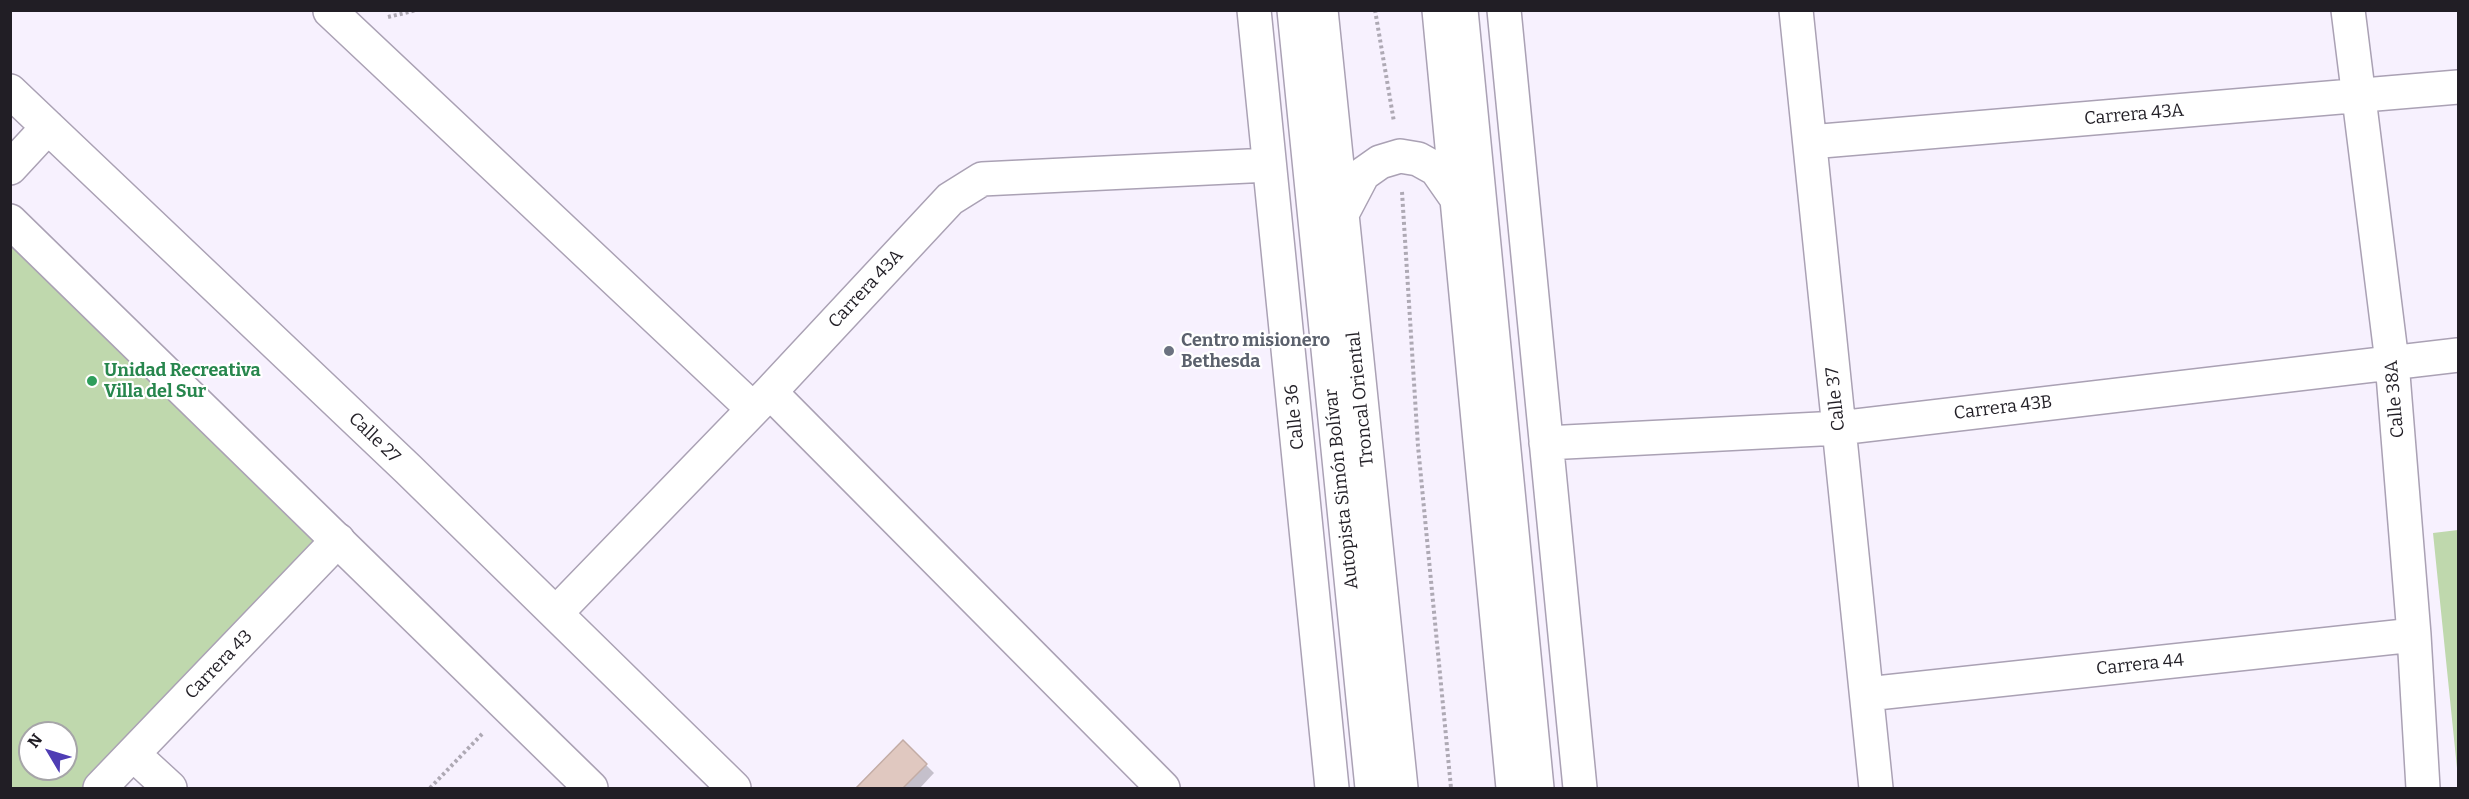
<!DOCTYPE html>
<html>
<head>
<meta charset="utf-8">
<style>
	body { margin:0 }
	#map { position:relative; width:2469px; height:799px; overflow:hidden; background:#f7f1fe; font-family:Bitter,serif }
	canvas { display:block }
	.frame { position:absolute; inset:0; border:12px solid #211e25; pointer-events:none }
	.north { position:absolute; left:18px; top:721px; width:60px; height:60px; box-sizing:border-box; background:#fff; border:2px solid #a6a5a8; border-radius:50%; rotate:308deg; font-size:16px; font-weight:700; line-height:24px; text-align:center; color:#211e25 }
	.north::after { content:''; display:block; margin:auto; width:21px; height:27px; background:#4f3db4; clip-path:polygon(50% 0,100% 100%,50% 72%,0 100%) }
</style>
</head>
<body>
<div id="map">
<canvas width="2469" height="799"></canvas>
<div class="frame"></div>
<div class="north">N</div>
</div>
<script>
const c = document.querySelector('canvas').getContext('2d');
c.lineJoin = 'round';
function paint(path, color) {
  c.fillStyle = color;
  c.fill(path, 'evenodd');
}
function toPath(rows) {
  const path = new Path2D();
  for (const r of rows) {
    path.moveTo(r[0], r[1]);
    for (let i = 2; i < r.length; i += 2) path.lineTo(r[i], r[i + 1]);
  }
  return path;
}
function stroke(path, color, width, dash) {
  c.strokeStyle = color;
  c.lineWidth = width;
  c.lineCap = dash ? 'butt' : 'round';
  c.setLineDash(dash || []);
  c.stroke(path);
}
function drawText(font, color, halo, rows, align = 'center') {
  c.font = font + ' Bitter,serif';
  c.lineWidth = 4.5;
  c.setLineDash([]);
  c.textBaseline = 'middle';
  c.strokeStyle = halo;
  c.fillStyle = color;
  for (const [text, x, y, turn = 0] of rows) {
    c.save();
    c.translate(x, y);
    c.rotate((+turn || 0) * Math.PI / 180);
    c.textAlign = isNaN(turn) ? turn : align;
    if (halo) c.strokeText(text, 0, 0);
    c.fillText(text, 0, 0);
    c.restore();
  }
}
paint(toPath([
	[10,221,338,540,100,788,11,788],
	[30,733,66,733,66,769,30,769],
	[2458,530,2458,778,2433,533]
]), '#bfd8ad');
paint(toPath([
	[903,742,934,773,920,788,858,788]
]), '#0003');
const building = toPath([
	[903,740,927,764,903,788,856,788,903,740]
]);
paint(building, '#e0c8c0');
stroke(building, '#c3aca5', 1.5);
const minor = toPath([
	[1254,10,1332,788],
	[1321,10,1401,788],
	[1439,10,1513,788],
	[1504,10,1580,788],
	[1796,10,1876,788],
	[2348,10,2392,362,2414,635,2423,788],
	[330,11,753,409],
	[1810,142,2458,87],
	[1342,214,1363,174,1380,162,1400,156,1418,159,1436,169,1457,199],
	[770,392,1163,788],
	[1546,443,1839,428,2458,355],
	[556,613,770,392,950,199,982,179,1269,165],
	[1867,694,2414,635],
	[133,754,170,788],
	[100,788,338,540]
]);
const major = toPath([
	[10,91,408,469,734,788],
	[10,168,48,127],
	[10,221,591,788]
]);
const highway = toPath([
	[1294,10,1372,788],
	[1461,10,1537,788]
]);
stroke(minor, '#aaa1b4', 36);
stroke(major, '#aaa1b4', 36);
stroke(highway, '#aaa1b4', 36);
stroke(toPath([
	[1375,10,1394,122],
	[388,17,417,10],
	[1402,192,1418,446,1451,788],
	[430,788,484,732]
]), '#aea9b4', 4, [3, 3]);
stroke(minor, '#fff', 33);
stroke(major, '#fff', 33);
stroke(highway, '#fff', 33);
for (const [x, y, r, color] of [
	[1169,351,6,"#6b7280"],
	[92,381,6,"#2e9e5b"]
]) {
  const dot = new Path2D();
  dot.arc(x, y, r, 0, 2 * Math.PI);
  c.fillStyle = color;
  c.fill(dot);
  stroke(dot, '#fff', 2);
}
drawText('18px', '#211e25', '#fff', [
	["Carrera 43A",2134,115,-5],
	["Carrera 43A",866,289,-47],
	["Troncal Oriental",1361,399,-96],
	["Calle 37",1836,399,-96],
	["Calle 38A",2395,399,-95],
	["Carrera 43B",2003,408,-7],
	["Calle 36",1295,417,-96],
	["Calle 27",374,438,44],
	["Autopista Simón Bolívar",1342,489,-96],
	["Carrera 43",219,665,-46],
	["Carrera 44",2140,665,-6]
]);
drawText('bold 18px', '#5b616d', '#fff', [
	["Centro misionero",1181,341],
	["Bethesda",1181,362]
], 'left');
drawText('bold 18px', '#27864d', '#fff', [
	["Unidad Recreativa",104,371],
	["Villa del Sur",104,392]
], 'left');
</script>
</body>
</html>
